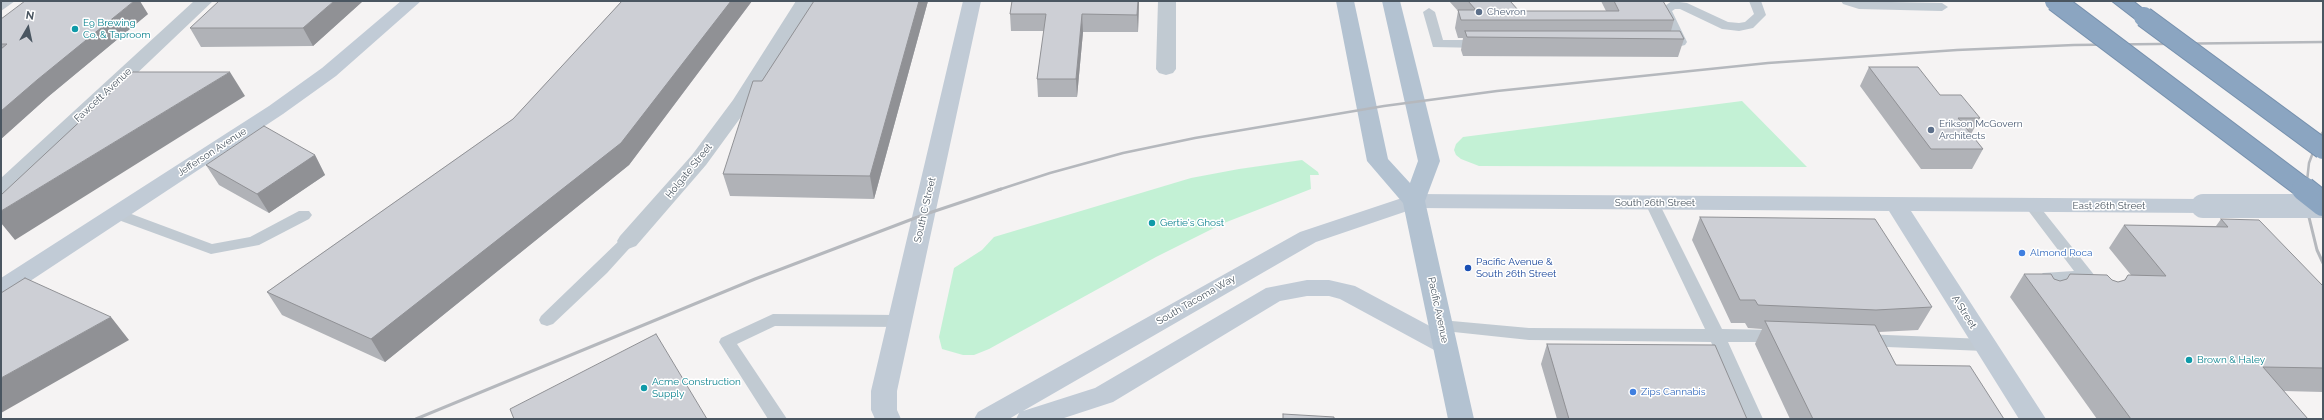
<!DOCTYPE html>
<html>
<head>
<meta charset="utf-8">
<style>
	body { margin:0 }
	#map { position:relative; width:2324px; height:420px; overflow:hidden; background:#f5f3f3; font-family:Raleway,sans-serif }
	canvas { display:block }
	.frame { position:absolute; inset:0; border:2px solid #4a5661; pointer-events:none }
	.north { position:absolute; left:8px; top:8px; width:40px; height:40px; -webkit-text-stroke:3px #fff; paint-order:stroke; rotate:9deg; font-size:11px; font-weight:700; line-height:16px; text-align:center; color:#4a5661 }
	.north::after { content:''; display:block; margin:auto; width:14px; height:18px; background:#4a5661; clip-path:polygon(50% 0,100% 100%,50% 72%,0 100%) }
</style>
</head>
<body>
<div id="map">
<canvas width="2324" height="420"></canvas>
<div class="frame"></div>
<div class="north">N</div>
</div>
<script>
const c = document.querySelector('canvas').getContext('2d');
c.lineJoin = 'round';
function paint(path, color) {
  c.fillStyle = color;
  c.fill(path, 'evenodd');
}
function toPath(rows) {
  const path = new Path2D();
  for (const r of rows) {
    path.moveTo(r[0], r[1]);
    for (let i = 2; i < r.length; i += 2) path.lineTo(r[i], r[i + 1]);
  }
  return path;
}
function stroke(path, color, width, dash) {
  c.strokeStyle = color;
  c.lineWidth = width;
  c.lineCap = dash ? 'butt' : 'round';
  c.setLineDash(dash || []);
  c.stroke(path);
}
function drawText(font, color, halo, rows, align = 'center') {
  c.font = font + ' Raleway,sans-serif';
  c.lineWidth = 3;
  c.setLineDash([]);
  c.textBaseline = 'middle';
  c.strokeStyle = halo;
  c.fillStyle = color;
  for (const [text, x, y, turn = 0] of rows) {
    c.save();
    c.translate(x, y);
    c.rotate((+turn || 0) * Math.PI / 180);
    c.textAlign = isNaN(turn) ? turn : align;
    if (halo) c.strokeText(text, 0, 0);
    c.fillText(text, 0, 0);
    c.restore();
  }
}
paint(toPath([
	[1742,101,1807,167,1479,166,1461,159,1456,155,1454,150,1456,144,1463,137],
	[1302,160,1318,172,1319,175,1310,175,1311,189,1224,223,1156,257,989,349,974,355,963,355,942,349,939,337,954,268,982,250,994,237,1191,178,1239,169]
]), '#c3f1d5');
const highway = toPath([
	[2112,1,2133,1,2153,17,2150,21,2138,21,2112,1]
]);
stroke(highway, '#7690ad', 2);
paint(toPath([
	[1,1,15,1,1,11,1,1],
	[1672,1,1687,3,1728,22,1739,23,1745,22,1754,14,1749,1,1761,1,1766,15,1753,28,1739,31,1722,29,1680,9,1675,9,1672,11,1687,42,1685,45,1674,48,1668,44,1674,40,1659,10,1672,1],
	[1841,1,1942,3,1948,7,1942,11,1859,9,1843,4,1841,1],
	[1429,8,1435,12,1443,40,1482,40,1488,44,1482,48,1433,47,1423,12,1429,8],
	[1652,198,1657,200,1659,203,1722,329,1780,330,1786,332,1788,336,1786,340,1780,342,1728,342,1763,419,1745,419,1711,342,1529,340,1435,330,1433,326,1435,322,1441,320,1529,328,1705,329,1645,203,1647,200,1652,198],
	[2031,200,2036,202,2103,286,2105,290,2103,294,2097,296,2091,294,2083,283,2052,283,2047,293,2041,295,2035,293,2033,289,2034,281,2043,273,2074,271,2024,205,2026,202,2031,200],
	[118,209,212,244,250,237,299,211,309,211,312,215,309,219,259,245,211,254,113,218,110,214,113,210,118,209],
	[628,236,633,237,636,241,607,273,553,324,547,326,541,324,539,320,541,316,623,237,628,236],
	[773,314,900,315,906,317,908,321,906,325,900,327,775,326,737,344,787,419,768,419,719,342,721,338,773,314],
	[1863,334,1984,339,1990,341,1992,345,1990,349,1984,351,1863,346,1857,344,1855,340,1857,336,1863,334]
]), '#c1cad2');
paint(toPath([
	[194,1,213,1,9,195,1,197,1,178,194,1],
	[796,1,814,1,749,106,706,165,636,246,628,249,620,246,617,241,620,236,692,155,733,100,796,1],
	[1158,1,1176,1,1176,69,1173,73,1166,75,1159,73,1156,69,1158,1]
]), '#c1cad2');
paint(toPath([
	[401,1,421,1,336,76,283,114,9,295,1,297,1,278,269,106,322,68,401,1],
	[963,1,981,1,897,391,897,410,901,419,875,419,871,410,871,391,963,1],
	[1414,194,2203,199,2211,201,2214,206,2211,211,2203,213,1911,211,2046,419,2019,419,1889,211,1416,208,1316,242,1023,411,1095,388,1266,288,1307,280,1329,280,1355,286,1454,339,1457,345,1454,351,1445,354,1436,351,1340,299,1329,296,1307,296,1280,301,1113,402,1061,419,1016,419,1019,413,1009,419,974,419,978,412,1300,232,1414,194]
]), '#c1cbd6');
paint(toPath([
	[1336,1,1354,1,1388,159,1410,183,1418,161,1382,1,1400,1,1440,161,1425,201,1474,419,1448,419,1403,203,1367,161,1336,1]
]), '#b3c2d1');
paint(highway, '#8ba5c1');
stroke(toPath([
	[998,190,1050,173,1123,153,1195,138,1384,106,1497,91,1768,63,1957,50,2074,45,2323,42],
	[2306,190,2309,163,2318,139,2323,132]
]), '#b5b8bd', 2.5);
stroke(toPath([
	[2306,189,2305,201,2317,250,2323,263],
	[416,419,755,279,923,215,1001,189]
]), '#b5b8bd', 3);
const highwayBridgeFar1 = toPath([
	[2055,1,2306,190],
	[2144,17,2323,149]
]);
const highwayBridge = toPath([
	[2304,189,2323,204]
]);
stroke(highwayBridgeFar1, '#7690ad', 22, []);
stroke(highwayBridge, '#7690ad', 26, []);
stroke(toPath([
	[2203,206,2323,206]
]), '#c1cbd6', 24);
stroke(highwayBridgeFar1, '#8ba5c1', 20);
stroke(highwayBridge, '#8ba5c1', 24);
paint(toPath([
	[363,1,313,46,201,47,190,28],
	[622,1,752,1,629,165,385,362,282,315,267,292,513,119],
	[814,1,928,1,874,199,730,196,723,174,762,81],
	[1139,1,1138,32,1083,32,1077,97,1038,97,1037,79,1044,31,1011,31,1010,14],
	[1449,1,1510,1,1519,11,1606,11,1601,1,1663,1,1674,20,1671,31,1684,39,1678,57,1463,56,1461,50,1463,38,1458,38,1455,28,1458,11],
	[148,14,49,96,1,139,1,19],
	[1869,67,1940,95,1980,118,1971,134,1983,149,1972,169,1921,169,1860,86],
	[315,155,325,175,269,213,219,185,206,165],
	[1700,217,1932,307,1918,330,1879,332,1896,365,2004,419,1790,419,1755,344,1762,329,1748,328,1745,323,1731,323,1692,240],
	[2221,219,2323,286,2323,392,2284,391,2308,419,2097,419,2010,297,2024,274,2054,279,2060,281,2067,280,2070,274,2112,280,2118,282,2124,281,2128,275,2131,275,2109,248,2124,225,2216,226],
	[1547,344,1747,419,1557,419,1541,364]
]), '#b0b2b7');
paint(toPath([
	[134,1,140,1,148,14,49,96,1,139,1,111,37,80],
	[334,1,363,1,313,46,303,28],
	[731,1,752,1,629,165,385,362,371,339],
	[919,1,928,1,874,199,870,176],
	[1138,1,1139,1,1138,32,1137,15],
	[1082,14,1083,32,1077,97,1076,79],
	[230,72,245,96,15,240,1,223,1,211],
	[315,155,325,175,269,213,257,194],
	[111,317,129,340,1,413,1,378]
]), '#909195');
const building = toPath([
	[25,1,134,1,37,80,1,111,1,49,7,44,1,44,1,19,25,1],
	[219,1,334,1,303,28,190,28,219,1],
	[622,1,731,1,621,143,371,339,267,292,513,119,622,1],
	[814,1,919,1,870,176,723,174,753,81,762,81,814,1],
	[1012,1,1138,1,1137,15,1082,14,1076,79,1037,79,1046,14,1010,14,1012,1],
	[1468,1,1510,1,1519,11,1619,11,1614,1,1663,1,1674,20,1461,20,1458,10,1476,10,1468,1],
	[1465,31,1680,31,1684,39,1467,37,1465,31],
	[1869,67,1918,67,1940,95,1961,95,1980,118,1958,118,1983,149,1931,149,1869,67],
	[133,72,230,72,1,211,1,195,133,72],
	[264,126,315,155,257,194,206,165,264,126],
	[1700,217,1875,219,1932,307,1876,310,1758,305,1755,300,1740,300,1700,217],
	[2221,219,2259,220,2323,286,2323,368,2263,367,2308,419,2131,419,2024,274,2051,274,2054,279,2060,281,2067,279,2070,274,2107,275,2112,280,2118,282,2125,280,2128,275,2166,276,2124,225,2228,227,2221,219],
	[25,278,111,317,1,378,1,293,25,278],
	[1765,321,1875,325,1896,365,1970,366,2004,419,1813,419,1765,321],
	[656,334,707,419,514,419,510,409,656,334],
	[1547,344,1715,345,1747,419,1569,419,1547,344],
	[1283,414,1334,417,1334,419,1283,419,1283,414]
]);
paint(building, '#cdcfd5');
stroke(building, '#909195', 1);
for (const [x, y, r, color] of [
	[1479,12,4,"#5c6f8a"],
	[75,29,4,"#0f9aa8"],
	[1931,130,4,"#5c6f8a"],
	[1152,223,4,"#0f9aa8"],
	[2022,253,4,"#3f7fe0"],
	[1468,268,4,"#1a4fb4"],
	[2189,360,4,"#0f9aa8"],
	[644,388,4,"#0f9aa8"],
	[1633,392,4,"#3f7fe0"]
]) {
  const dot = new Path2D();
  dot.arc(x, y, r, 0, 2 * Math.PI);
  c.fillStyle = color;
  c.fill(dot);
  stroke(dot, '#fff', 1.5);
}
drawText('10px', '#4e5e75', '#fff', [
	["Chevron",1487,12],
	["Erikson McGovern",1939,124],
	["Architects",1939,136]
], 'left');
drawText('10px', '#0d838f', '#fff', [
	["E9 Brewing",83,23],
	["Co. & Taproom",83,35],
	["Gertie's Ghost",1160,223],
	["Brown & Haley",2197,360],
	["Acme Construction",652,382],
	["Supply",652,394]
], 'left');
drawText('10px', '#4a5661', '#fff', [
	["Fawcett Avenue",103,95,-43],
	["Jefferson Avenue",212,152,-33],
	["Holgate Street",689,171,-51],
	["South 26th Street",1655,203],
	["East 26th Street",2109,206],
	["South C Street",925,210,-77],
	["South Tacoma Way",1196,300,-30],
	["Pacific Avenue",1438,310,78],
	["A Street",1964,312,58]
]);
drawText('10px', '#366cbe', '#fff', [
	["Almond Roca",2030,253],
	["Zips Cannabis",1641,392]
], 'left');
drawText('10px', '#164399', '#fff', [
	["Pacific Avenue &",1476,262],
	["South 26th Street",1476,274]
], 'left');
</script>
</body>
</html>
